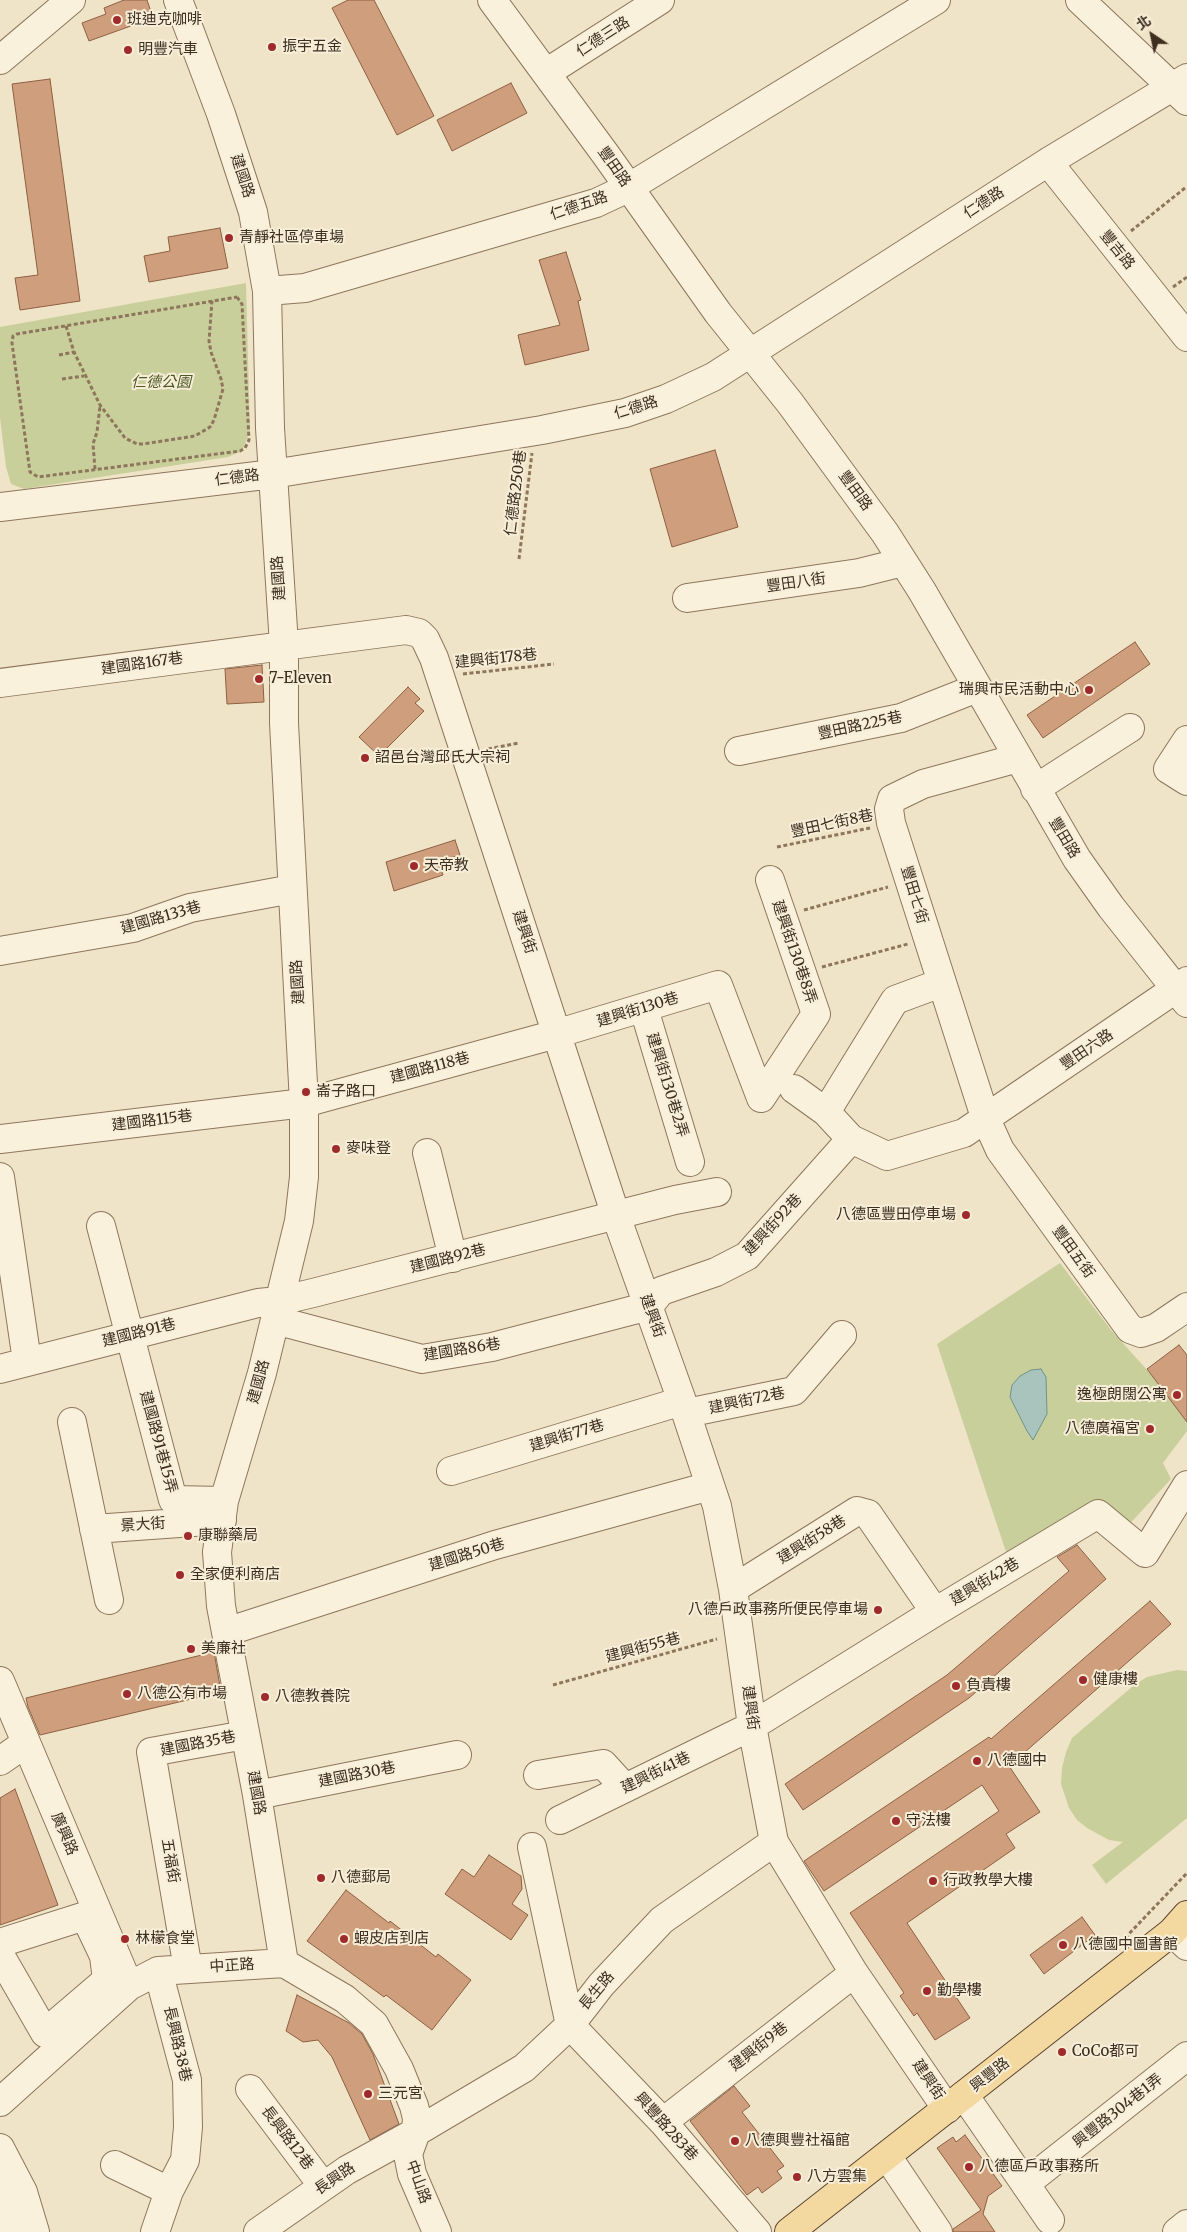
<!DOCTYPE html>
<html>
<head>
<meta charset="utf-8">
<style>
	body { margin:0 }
	#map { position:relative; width:1187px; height:2232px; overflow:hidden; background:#f0e4c8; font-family:Merriweather,"Noto Sans TC",serif }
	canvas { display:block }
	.north { position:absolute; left:1127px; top:10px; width:50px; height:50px; -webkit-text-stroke:4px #f7eed8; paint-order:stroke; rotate:326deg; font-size:14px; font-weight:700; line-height:20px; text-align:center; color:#3d2e20 }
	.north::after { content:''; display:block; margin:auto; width:18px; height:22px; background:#3d2e20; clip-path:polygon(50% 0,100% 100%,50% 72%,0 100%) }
</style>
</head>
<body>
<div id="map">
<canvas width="1187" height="2232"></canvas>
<div class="north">北</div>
</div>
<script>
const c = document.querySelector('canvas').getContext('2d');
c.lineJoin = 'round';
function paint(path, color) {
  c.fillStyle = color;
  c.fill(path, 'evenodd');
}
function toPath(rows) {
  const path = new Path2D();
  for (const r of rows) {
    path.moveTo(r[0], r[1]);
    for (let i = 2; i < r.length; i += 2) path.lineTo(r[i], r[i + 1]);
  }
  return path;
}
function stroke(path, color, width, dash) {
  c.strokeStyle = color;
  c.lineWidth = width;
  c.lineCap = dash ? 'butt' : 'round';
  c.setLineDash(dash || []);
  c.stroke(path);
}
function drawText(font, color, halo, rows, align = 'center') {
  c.font = font + ' Merriweather,"Noto Sans TC",serif';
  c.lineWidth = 4;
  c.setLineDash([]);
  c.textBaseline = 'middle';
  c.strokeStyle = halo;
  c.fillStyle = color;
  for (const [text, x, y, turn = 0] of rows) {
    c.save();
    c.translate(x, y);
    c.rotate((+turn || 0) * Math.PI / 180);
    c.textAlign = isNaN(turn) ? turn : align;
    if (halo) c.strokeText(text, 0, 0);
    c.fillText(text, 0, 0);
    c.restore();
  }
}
paint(toPath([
	[246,283,250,431,242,451,228,457,24,489,11,484,6,467,0,418,0,327],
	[1060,1263,1111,1330,1187,1414,1187,1431,1163,1463,1171,1479,1125,1529,1090,1503,1008,1558,937,1344],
	[1177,1670,1187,1671,1187,1818,1106,1884,1092,1865,1123,1842,1109,1840,1087,1828,1077,1820,1069,1808,1061,1784,1062,1768,1066,1752,1072,1738,1133,1686,1147,1677]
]), '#c9cf9b');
const water = toPath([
	[1041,1369,1046,1377,1047,1414,1033,1440,1027,1431,1010,1397,1012,1385,1020,1376,1031,1370,1041,1369]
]);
paint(water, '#a9c4bc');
stroke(water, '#6f938a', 1);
const building = toPath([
	[124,0,147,0,153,18,89,41,82,23,106,14,104,8,124,0],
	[348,0,374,0,434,116,397,135,332,8,348,0],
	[50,79,80,301,20,310,15,278,38,275,12,84,50,79],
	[511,83,527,113,452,151,437,120,511,83],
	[220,228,228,268,149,282,144,256,170,251,168,237,220,228],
	[566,252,581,300,578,301,589,350,525,365,518,335,560,325,539,260,566,252],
	[715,450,738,527,672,547,650,469,715,450],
	[1135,642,1150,664,1043,738,1027,715,1135,642],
	[262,665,264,702,227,704,225,669,262,665],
	[408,687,420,699,415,703,424,711,379,756,359,737,408,687],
	[455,840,460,855,438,862,443,875,394,891,386,862,455,840],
	[1179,1345,1187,1355,1187,1422,1147,1369,1179,1345],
	[1077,1545,1106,1579,969,1698,803,1810,785,1784,947,1675,1069,1571,1057,1557,1077,1545],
	[1150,1601,1171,1624,1009,1766,1040,1812,1006,1834,1015,1848,907,1923,970,2018,935,2040,917,2013,914,2016,900,1996,904,1993,850,1913,999,1811,982,1785,824,1891,804,1861,989,1737,991,1739,1150,1601],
	[214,1652,221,1692,40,1735,28,1707,26,1698,214,1652],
	[15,1789,58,1905,0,1925,0,1798,15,1789],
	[489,1855,521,1876,522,1889,512,1904,528,1915,511,1940,445,1894,462,1869,474,1877,489,1855],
	[346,1890,389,1923,390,1921,436,1957,438,1954,471,1980,432,2030,386,1995,384,1997,307,1941,346,1890],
	[1082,1917,1095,1935,1044,1974,1030,1955,1082,1917],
	[297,1995,349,2023,362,2034,373,2054,399,2124,370,2140,332,2057,318,2040,303,2042,286,2031,297,1995],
	[734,2086,750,2106,742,2112,784,2166,777,2171,782,2178,762,2193,758,2187,747,2195,690,2121,734,2086],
	[965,2135,1002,2186,988,2196,983,2214,995,2232,953,2232,953,2229,981,2210,937,2148,953,2137,956,2142,965,2135]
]);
paint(building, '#cf9f7d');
stroke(building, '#8d5f41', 1);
const minor = toPath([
	[178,0,221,114,253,212,267,291,270,428,284,645,284,723,304,1103,304,1177,299,1221,262,1373,224,1501,217,1552,221,1606,257,1795,284,1963],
	[492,0,606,155,718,313,790,403,885,533,922,591,1077,859,1111,907,1187,1003],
	[1080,0,1187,101],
	[0,60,71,0],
	[546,73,660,0],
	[1048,162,1187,337],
	[267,291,305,288,596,203,628,188,936,0],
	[0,507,273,474,542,430,625,413,666,399,713,377,1048,162,1187,78],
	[687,598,859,573,903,562],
	[0,683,406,630,419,633,425,639,434,658,616,1216,682,1401,717,1506,733,1589,752,1726,774,1842,854,1973,947,2109],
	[1187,740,1168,769,1187,781],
	[739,751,901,718,977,688],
	[1018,758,923,784,892,799,889,809,891,823,985,1117,1000,1150,1130,1329,1141,1333,1156,1328,1187,1307],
	[1035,789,1130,728],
	[0,951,133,928,190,908,292,889],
	[644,1009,690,1162],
	[794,1089,826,1112,851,1139,887,1156,964,1133,1187,981],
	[761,1098,816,1014,770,880],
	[826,1112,895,1000,941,983],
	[0,1139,304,1103,549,1036,718,985,761,1098],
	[427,1153,453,1258],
	[0,1177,27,1361],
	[101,1226,173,1500,224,1501],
	[275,1320,422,1359,492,1347,649,1306,661,1291,716,1272,747,1256,851,1139],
	[0,1369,258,1303,279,1301,313,1293,675,1200,717,1192],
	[687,1413,794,1391,842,1335],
	[72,1422,109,1600],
	[451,1471,682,1401],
	[94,1529,222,1520],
	[733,1589,857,1511,868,1514,935,1612],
	[226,1632,495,1545,710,1486],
	[0,1681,129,1986],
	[0,1761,26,1743],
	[538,1775,603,1764,625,1788],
	[257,1795,457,1755],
	[560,1820,752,1726,935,1612,1098,1514,1145,1553,1187,1485],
	[532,1847,570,2025,663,2122,757,2232],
	[1172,1932,1187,1946],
	[0,1943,85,1916,104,1956,107,1980,45,2033,0,1955],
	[188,1969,151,1752,245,1735],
	[250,2089,323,2186],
	[964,2095,1050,2220],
	[0,2102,129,1986,158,1971,284,1963,345,1999,374,2024,399,2069,414,2106,417,2118,416,2132,408,2154,412,2174,437,2232],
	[663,2122,854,1973],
	[0,2148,23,2192,35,2232],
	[887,2156,938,2232],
	[115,2165,169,2191],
	[1025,2184,1187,2056],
	[0,2187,8,2199,13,2232],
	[155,2232,169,2191,185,2160,188,2127,187,2080,158,1971],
	[258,2232,347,2170,416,2132,524,2068,570,2025,601,1985,662,1920,774,1842],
	[1177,2232,1187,2224]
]);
const major = toPath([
	[789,2232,1172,1932,1187,1915]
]);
stroke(minor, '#8d765c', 30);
stroke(major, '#5b4430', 30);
stroke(toPath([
	[1131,231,1185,188],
	[1173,287,1187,277],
	[237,297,242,304,249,440,245,448,240,451,38,477,30,472,12,343,13,336,17,334,237,297],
	[66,326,74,352,100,405,125,438,137,444,143,444,195,436,210,427,214,420,223,389,221,379,211,352,209,341,212,301],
	[59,355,74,352],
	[62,379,84,376],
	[95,469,93,444,97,432,100,406],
	[519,559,532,453],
	[463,674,554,664],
	[488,749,519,743],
	[777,847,870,828],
	[804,910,888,887],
	[822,967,908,944],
	[553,1685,717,1639],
	[1125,1938,1187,1873]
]), '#8d765c', 3, [4, 2.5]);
stroke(minor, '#faf1dc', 28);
stroke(major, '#f3d9a0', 28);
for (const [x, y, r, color] of [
	[117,20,5,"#9e2a2b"],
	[272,47,5,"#9e2a2b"],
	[128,50,5,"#9e2a2b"],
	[229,238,5,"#9e2a2b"],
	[259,679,5,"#9e2a2b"],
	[1089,690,5,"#9e2a2b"],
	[365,758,5,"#9e2a2b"],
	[414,866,5,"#9e2a2b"],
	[306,1092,5,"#9e2a2b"],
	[336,1149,5,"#9e2a2b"],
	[966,1215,5,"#9e2a2b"],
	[1177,1395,5,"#9e2a2b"],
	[1150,1429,5,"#9e2a2b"],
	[188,1536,5,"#9e2a2b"],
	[180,1575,5,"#9e2a2b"],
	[878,1610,5,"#9e2a2b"],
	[191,1649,5,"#9e2a2b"],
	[1083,1680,5,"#9e2a2b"],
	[956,1686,5,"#9e2a2b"],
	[127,1694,5,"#9e2a2b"],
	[265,1697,5,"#9e2a2b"],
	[977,1761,5,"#9e2a2b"],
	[896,1821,5,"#9e2a2b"],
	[321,1878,5,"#9e2a2b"],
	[933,1881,5,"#9e2a2b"],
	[125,1939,5,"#9e2a2b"],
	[344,1939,5,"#9e2a2b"],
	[1063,1945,5,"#9e2a2b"],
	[927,1991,5,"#9e2a2b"],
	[1062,2052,5,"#9e2a2b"],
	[368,2094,5,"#9e2a2b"],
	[735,2141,5,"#9e2a2b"],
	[969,2167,5,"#9e2a2b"],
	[797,2177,5,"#9e2a2b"]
]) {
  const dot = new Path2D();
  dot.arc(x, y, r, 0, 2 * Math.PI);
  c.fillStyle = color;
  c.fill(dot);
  stroke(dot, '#f7eed8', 2);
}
drawText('15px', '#3d2e20', '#f7eed8', [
	["班迪克咖啡",127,20],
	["振宇五金",282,47],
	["明豐汽車",138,50],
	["青靜社區停車場",239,238],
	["7-Eleven",269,679],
	["瑞興市民活動中心",1079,690,"right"],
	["詔邑台灣邱氏大宗祠",375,758],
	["天帝教",424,866],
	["崙子路口",316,1092],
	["麥味登",346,1149],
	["八德區豐田停車場",956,1215,"right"],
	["逸極朗闊公寓",1167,1395,"right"],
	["八德廣福宮",1140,1429,"right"],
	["康聯藥局",198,1536],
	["全家便利商店",190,1575],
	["八德戶政事務所便民停車場",868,1610,"right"],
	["美廉社",201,1649],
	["健康樓",1093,1680],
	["負責樓",966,1686],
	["八德公有市場",137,1694],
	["八德教養院",275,1697],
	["八德國中",987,1761],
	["守法樓",906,1821],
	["八德郵局",331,1878],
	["行政教學大樓",943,1881],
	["林檬食堂",135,1939],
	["蝦皮店到店",354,1939],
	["八德國中圖書館",1073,1945],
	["勤學樓",937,1991],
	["CoCo都可",1072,2052],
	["三元宮",378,2094],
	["八德興豐社福館",745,2141],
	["八德區戶政事務所",979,2167],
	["八方雲集",807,2177]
], 'left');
drawText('15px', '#3d2e20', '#f7eed8', [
	["仁德三路",603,37,-33],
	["豐田路",614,167,55],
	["建國路",242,176,72],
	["仁德路",984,203,-33],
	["仁德五路",579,206,-19],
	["豐吉路",1117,250,51],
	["仁德路",636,408,-17],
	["仁德路",237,478,-7],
	["豐田路",855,491,54],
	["仁德路250巷",516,493,-83],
	["建國路",279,578,-94],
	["豐田八街",796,583,-8],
	["建興街178巷",496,659,-6],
	["建國路167巷",142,664,-8],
	["豐田路225巷",860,726,-12],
	["豐田七街8巷",832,824,-12],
	["豐田路",1064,838,59],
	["豐田七街",914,895,73],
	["建國路133巷",161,918,-16],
	["建興街",524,932,72],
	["建興街130巷8弄",794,952,71],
	["建國路",298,982,-93],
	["建興街130巷",638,1010,-17],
	["豐田六路",1087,1050,-34],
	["建國路118巷",430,1068,-15],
	["建興街130巷2弄",667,1085,73],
	["建國路115巷",152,1121,-7],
	["建興街92巷",773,1225,-47],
	["豐田五街",1073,1252,54],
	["建國路92巷",448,1259,-14],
	["建興街",652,1316,70],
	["建國路91巷",139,1333,-14],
	["建國路86巷",462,1350,-9],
	["建國路",259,1382,-75],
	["建興街72巷",747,1401,-12],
	["建興街77巷",567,1436,-17],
	["建國路91巷15弄",158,1442,75],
	["景大街",143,1525,-4],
	["建興街58巷",812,1540,-32],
	["建國路50巷",467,1555,-17],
	["建興街42巷",985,1582,-31],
	["建興街55巷",643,1648,-15],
	["建興街",750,1708,82],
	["建國路35巷",198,1744,-11],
	["建興街41巷",656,1773,-26],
	["建國路30巷",357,1775,-11],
	["建國路",256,1793,80],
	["廣興路",64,1834,67],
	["五福街",170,1861,80],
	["中正路",232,1966,-4],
	["長生路",597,1991,-50],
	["長興路38巷",177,2044,77],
	["建興街9巷",759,2047,-38],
	["興豐路",990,2075,-38],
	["建興街",928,2080,56],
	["興豐路304巷1弄",1118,2111,-38],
	["興豐路283巷",666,2127,48],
	["長興路12巷",287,2138,53],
	["長興路",335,2179,-34],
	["中山路",418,2182,70]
]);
drawText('italic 15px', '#4d5a26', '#f7eed8', [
	["仁德公園",161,383]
]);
</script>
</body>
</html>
